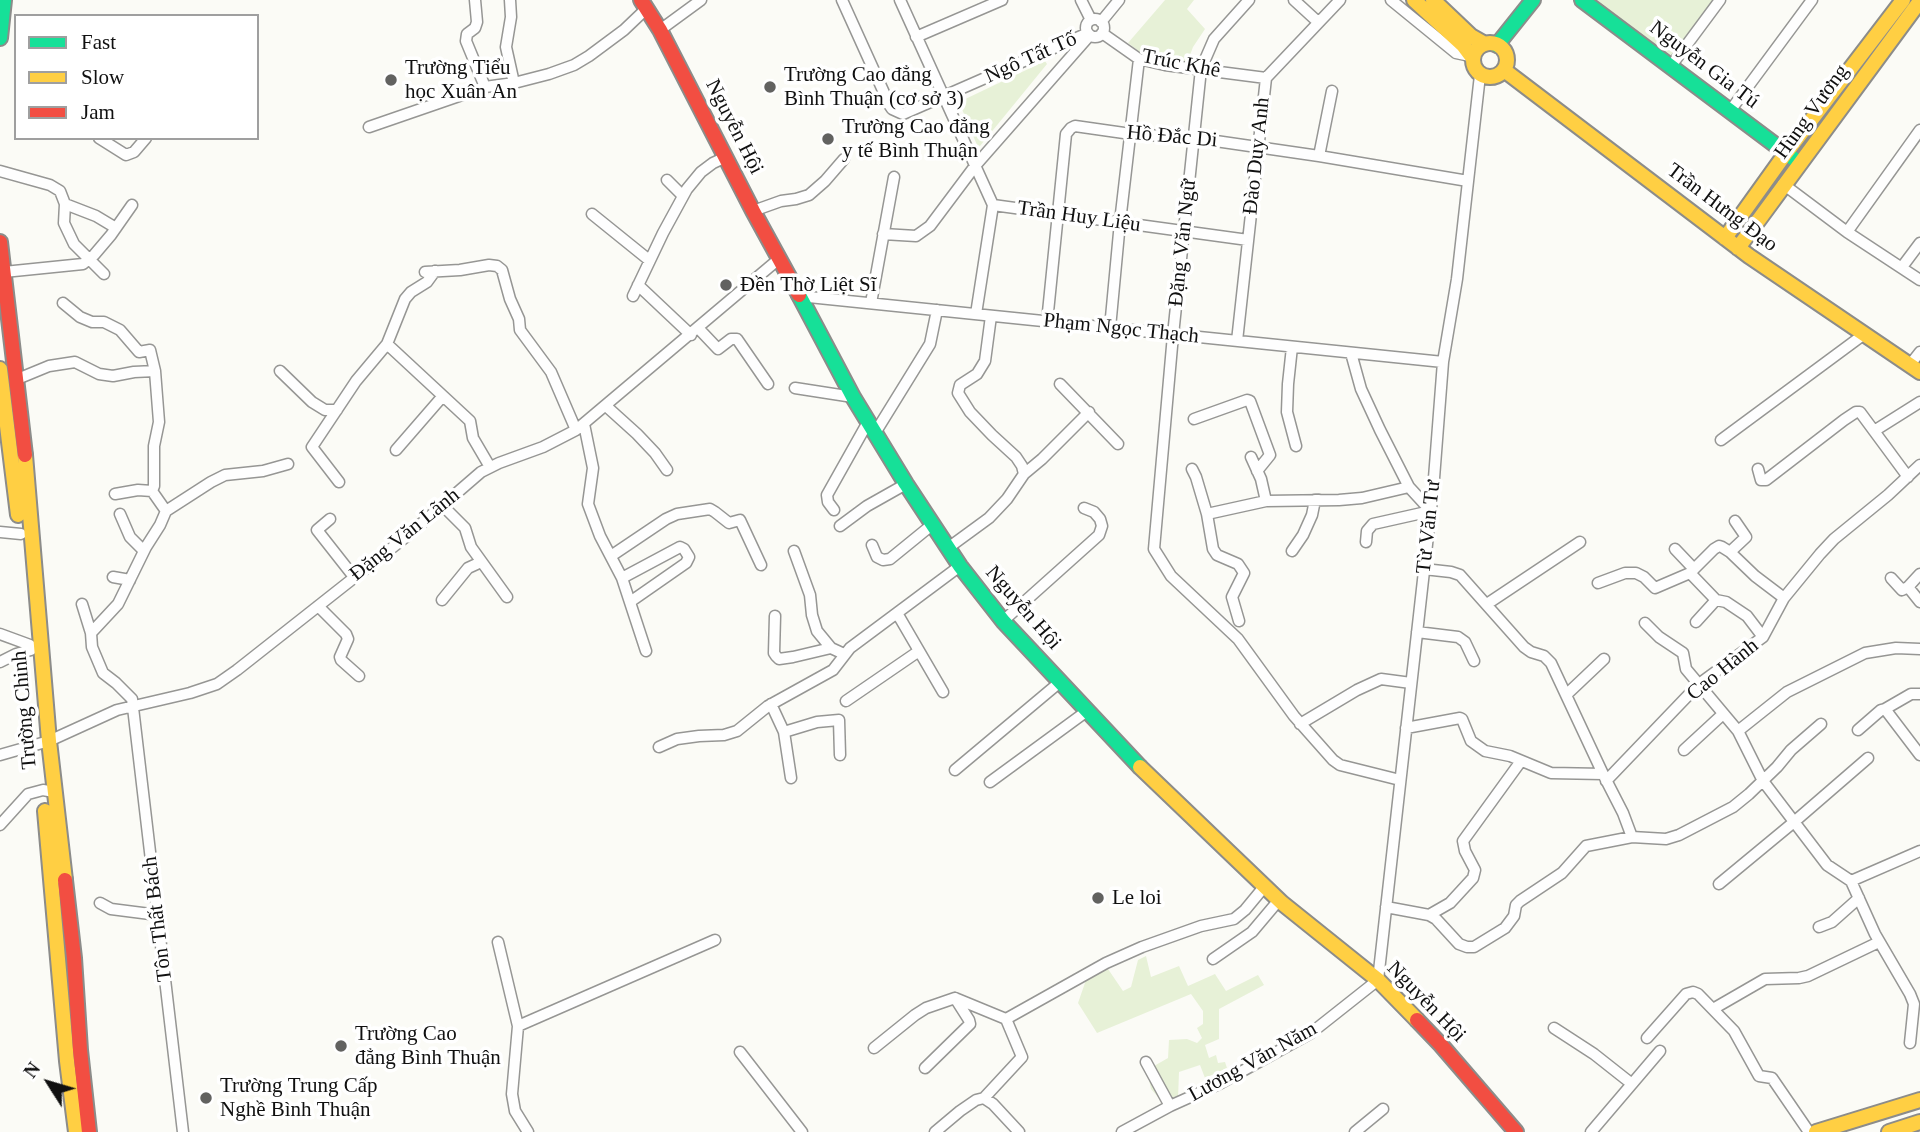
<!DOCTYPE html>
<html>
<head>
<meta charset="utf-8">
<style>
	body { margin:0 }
	#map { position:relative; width:1920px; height:1132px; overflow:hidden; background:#fbfbf6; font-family:Georgia,serif }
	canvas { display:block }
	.legend { position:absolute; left:14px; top:14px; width:245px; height:126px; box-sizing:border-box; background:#fff; border:2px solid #9f9f9f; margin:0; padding:9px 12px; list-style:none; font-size:21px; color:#101010 }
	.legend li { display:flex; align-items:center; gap:14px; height:35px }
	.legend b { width:35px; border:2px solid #9f9f9f }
	.north { position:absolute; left:14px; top:1048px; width:70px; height:70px; -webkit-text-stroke:5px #fff; paint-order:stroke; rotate:307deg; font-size:19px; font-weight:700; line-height:28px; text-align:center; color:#101010 }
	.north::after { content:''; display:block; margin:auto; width:24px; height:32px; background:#101010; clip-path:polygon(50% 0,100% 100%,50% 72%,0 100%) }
</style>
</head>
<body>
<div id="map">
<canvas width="1920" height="1132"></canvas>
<ul class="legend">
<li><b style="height:9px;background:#16e098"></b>Fast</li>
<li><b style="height:9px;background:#ffcf43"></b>Slow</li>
<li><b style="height:9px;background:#f24e42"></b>Jam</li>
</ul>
<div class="north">N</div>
</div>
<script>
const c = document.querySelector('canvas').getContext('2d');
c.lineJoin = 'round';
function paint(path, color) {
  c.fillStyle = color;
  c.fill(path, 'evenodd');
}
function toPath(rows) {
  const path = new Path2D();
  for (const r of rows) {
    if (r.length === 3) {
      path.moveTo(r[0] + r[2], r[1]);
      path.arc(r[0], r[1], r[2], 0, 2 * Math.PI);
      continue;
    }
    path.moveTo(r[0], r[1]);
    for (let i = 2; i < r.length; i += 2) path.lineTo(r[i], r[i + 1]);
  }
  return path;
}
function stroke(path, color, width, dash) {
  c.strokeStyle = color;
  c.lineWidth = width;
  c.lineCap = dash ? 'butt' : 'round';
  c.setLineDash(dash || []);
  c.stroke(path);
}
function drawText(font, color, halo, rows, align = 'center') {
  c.font = font + ' Georgia,serif';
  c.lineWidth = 7;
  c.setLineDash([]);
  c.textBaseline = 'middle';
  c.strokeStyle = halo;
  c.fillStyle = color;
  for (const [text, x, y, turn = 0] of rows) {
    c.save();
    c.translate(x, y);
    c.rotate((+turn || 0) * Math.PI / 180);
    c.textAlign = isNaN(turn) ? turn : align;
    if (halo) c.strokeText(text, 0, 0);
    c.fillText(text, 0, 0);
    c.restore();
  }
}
paint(toPath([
	[1165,0,1194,0,1187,9,1205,29,1193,47,1187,63,1148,58,1128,43],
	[1590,0,1717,0,1672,61],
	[1045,61,1047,64,980,146,977,145,959,102],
	[1146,956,1151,977,1179,966,1188,986,1215,974,1226,991,1258,975,1264,985,1219,1009,1219,1039,1205,1045,1209,1058,1216,1055,1218,1063,1225,1062,1227,1068,1205,1078,1200,1065,1179,1072,1178,1099,1165,1105,1151,1089,1147,1070,1168,1058,1169,1040,1187,1039,1197,1043,1202,1038,1197,1028,1203,1024,1203,1011,1191,994,1097,1033,1078,1003,1086,980,1108,969,1123,991,1131,987,1138,960]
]), '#e7f1d7');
const street = toPath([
	[475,0,477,22,475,28,467,34,466,41,485,87],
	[510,0,511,17,506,47,514,83],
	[842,0,890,106,892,109,903,114,1088,33],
	[900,0,993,205,976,314],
	[1081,0,1091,20],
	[1249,0,1214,39,1201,69,1173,335,1154,549,1171,576,1238,639,1294,716,1333,760,1340,765,1400,780],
	[1294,0,1318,22],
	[1391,0,1456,53,1470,56],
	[1095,28,9],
	[1101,22,1119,0],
	[660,30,701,0],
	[1102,33,1139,59,1165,65,1266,78],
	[916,37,1002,0],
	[1671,66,1720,0],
	[1730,111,1812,0],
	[369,127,485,87,514,83,549,74,574,65,589,56,624,30,646,9],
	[99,138,126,155,134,152,146,138],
	[1319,156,1332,91],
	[0,171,50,185,60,191,65,204,64,223,74,244,104,274],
	[667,180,683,196],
	[1783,184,1847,232,1920,280],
	[65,204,96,216,116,228],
	[993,205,1248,240],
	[753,211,781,201,796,199,809,195,825,181,844,159],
	[592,214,649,260],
	[1847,232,1920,130],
	[883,234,916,236,930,226,975,166,1090,35],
	[1902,267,1920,243],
	[4,272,83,264,94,255,111,235,132,205],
	[425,272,460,270,489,265,497,266,502,270,510,299,519,319,520,330,551,372,576,430],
	[638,285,691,335],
	[633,296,663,233,687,189,701,172,713,163,726,157],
	[799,296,1443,362],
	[63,303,80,317,92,322,104,322,120,330,139,352,150,350,155,371],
	[871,303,894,177],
	[1047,322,1066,134,1071,128,1075,126,1131,134,1195,138,1319,156,1468,181],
	[1110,328,1120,222,1139,59],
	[699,329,718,349,731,339,737,339,768,384],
	[1237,341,1266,78,1340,0],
	[387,344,470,421,473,438,490,467],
	[1292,347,1288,384,1287,412,1296,446],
	[1351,353,1361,389,1380,430,1409,487,1431,511,1373,524,1367,531,1366,542],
	[1909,366,1920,352],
	[280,371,312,402,325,410,337,410],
	[15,380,49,366,75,362,99,374,113,376,134,372,155,371,159,422,154,446,154,486,152,491,166,511],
	[1060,384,1118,444],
	[795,388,853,397],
	[606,406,637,434,655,453,667,470],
	[1194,419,1247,400,1250,401,1270,455,1257,471],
	[584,424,593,468,588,504,600,536,622,578,646,651],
	[1874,431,1920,402],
	[875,433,930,344,937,310],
	[1721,440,1863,335],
	[396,450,442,397],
	[1251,457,1261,479,1266,501],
	[1192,469,1196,477,1207,514,1266,501,1339,500,1362,498,1409,487],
	[1758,469,1761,480,1766,480,1844,420,1856,412,1860,412,1908,477],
	[1024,474,1042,459,1089,412],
	[339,482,312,447,356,381,387,344,405,299,411,292,427,282,435,271],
	[115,494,138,490,152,491],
	[443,506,465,528,471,547,507,597],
	[834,510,828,502,827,495,868,422],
	[120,514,130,537,144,551],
	[1207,514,1213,549,1217,555,1238,564,1244,573,1232,597,1239,621],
	[330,519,317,530,354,577],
	[840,526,867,506,906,484],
	[0,532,21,534],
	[872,545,877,557,883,560,890,559,933,524],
	[948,548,989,518,1007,499,1024,474,1022,466,1016,457,992,435,970,412,958,393,960,385,977,374,985,361,991,316],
	[1675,549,1694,569],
	[794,551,810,595,812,615,817,631,831,648],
	[1292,551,1303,535,1312,515,1315,500,1319,500],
	[1730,552,1746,537,1735,521],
	[611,556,666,519,677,514,710,509,715,512,729,523,740,520,761,565],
	[1424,569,1451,572,1460,575,1524,647,1531,652,1544,656,1551,663,1603,774,1623,813,1632,837],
	[1690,573,1714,549,1719,546,1722,547,1730,552,1755,576,1784,598],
	[1920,574,1908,587,1920,602],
	[113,577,130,580],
	[622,578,680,547,684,549,689,557,686,563,630,602],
	[1891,578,1902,590,1908,587],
	[1598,583,1625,573,1636,573,1644,577,1655,588,1690,573,1716,600,1726,602,1747,616,1763,637],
	[442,600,468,568,481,562],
	[82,604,91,633],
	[1487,604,1580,542],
	[318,606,346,634,348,639,340,657,341,660,359,676],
	[897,613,943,692],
	[775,616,774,653,776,656,779,659,793,657,831,648,844,654],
	[1003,621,1099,535,1102,526,1100,519,1094,512,1084,508],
	[1696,622,1716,600],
	[1645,623,1659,637,1683,653,1686,669,1738,731,1763,781,1827,865,1851,881,1875,934,1910,994,1914,1004,1910,1043],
	[1417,632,1458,637,1465,642,1474,661],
	[0,634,30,645],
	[0,662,16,654,31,650],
	[1566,695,1604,659],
	[846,701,919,651],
	[771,704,784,732,791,778],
	[1885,709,1911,694,1920,694],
	[1300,724,1357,690,1381,679,1411,683],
	[1406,728,1460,718,1462,719,1471,741,1485,751,1510,756,1551,773,1603,774],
	[1858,730,1881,710,1885,709,1920,755],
	[1738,731,1787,692,1865,653,1896,648,1920,649],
	[784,732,817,722,839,720,840,755],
	[659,747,677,739,699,736,724,735,737,731,768,706,833,670,850,648,960,566],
	[1684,750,1723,714],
	[0,755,49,741,117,710,190,693,217,684,237,670,407,536,481,472,499,463,543,447,576,430,780,258],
	[955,770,1060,682],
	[1606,781,1699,684,1763,637,1784,598,1820,554,1834,539,1888,495,1920,465],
	[990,782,1087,711],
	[0,825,28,794,43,790,54,792],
	[1851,881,1920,851],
	[1719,884,1794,822,1868,758],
	[100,903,111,909,158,915],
	[1386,907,1429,915,1436,919,1459,944,1467,947,1474,947,1505,928,1514,916,1516,905,1520,901,1562,873,1586,846,1632,837,1666,839,1679,835,1733,807,1749,794,1777,767,1791,750,1821,724],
	[1429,915,1450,903,1473,878,1475,870,1465,851,1463,841,1521,761],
	[1819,927,1832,922,1859,898],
	[498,942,518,1026,512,1094,515,1111,528,1132],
	[1213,959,1252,932,1279,900],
	[1713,1009,1765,979,1799,978,1808,976,1879,942],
	[518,1026,715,940],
	[1554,1028,1594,1054,1632,1084],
	[1647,1038,1686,994,1693,992,1698,994,1734,1031,1759,1076,1772,1078,1809,1132],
	[874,1048,915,1015,926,1008,955,998,1006,1019,1106,963,1142,947,1201,926,1234,919,1245,910,1264,887],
	[740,1052,802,1132],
	[1146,1062,1170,1106],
	[925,1068,970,1024,969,1020,955,998],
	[984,1098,1022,1057,1006,1019],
	[183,1132,132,699,116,683,103,673,92,647,91,633,118,604,146,547,160,525,166,511,211,482,225,475,263,471,288,464],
	[935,1132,960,1111,976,1100,984,1098,993,1104,1019,1132],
	[1122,1132,1170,1106,1219,1084,1311,1033,1378,980,1433,491,1443,362,1457,279,1480,75],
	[1355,1132,1383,1109],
	[1591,1132,1660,1051]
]);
const fast = toPath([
	[1582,0,1794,159],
	[0,38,4,0],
	[1497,45,1533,0],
	[799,295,853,397,906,484,960,566,1003,621,1140,767]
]);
const slow = toPath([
	[1414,0,1463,45,1472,57],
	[1433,0,1471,36,1485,44],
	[1490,60,17],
	[1504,70,1749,256,1920,372],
	[1725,238,1786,153,1903,0],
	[1738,248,1920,1],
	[0,369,18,515],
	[25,455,49,741,65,880],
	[1140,767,1282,903,1378,980,1417,1020],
	[45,811,67,1061,76,1132],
	[1816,1132,1920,1100],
	[1889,1132,1920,1122]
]);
const jam = toPath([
	[641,0,660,30,753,211,799,295],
	[0,242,25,455],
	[65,880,74,958,80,1050,89,1132],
	[1417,1020,1441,1045,1516,1132]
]);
stroke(street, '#969694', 13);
stroke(fast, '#8c8c8a', 18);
stroke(slow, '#8c8c8a', 18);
stroke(jam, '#8c8c8a', 18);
stroke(street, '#fefefe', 10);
stroke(fast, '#16e098', 14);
stroke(slow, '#ffcf43', 14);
stroke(jam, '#f24e42', 14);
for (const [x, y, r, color] of [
	[391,80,7,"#626260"],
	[770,87,7,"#626260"],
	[828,139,7,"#626260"],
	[726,285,7,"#626260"],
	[1098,898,7,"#626260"],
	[341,1046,7,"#626260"],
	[206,1098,7,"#626260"]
]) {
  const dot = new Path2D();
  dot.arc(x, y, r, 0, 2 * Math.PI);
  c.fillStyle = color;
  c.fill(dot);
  stroke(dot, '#fff', 2.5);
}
drawText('21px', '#101010', '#fff', [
	["Ngô Tất Tố",1031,58,-24],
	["Trúc Khê",1181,64,11],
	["Nguyễn Gia Tú",1704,65,37],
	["Hùng Vương",1812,112,-54],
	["Nguyễn Hội",734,127,63],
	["Hồ Đắc Di",1172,137,5],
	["Đào Duy Anh",1257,156,-84],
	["Trần Hưng Đạo",1722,208,37],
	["Trần Huy Liệu",1079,217,8],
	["Đặng Văn Ngữ",1183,243,-84],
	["Phạm Ngọc Thạch",1121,329,6],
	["Từ Văn Tư",1429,527,-84],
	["Đặng Văn Lãnh",405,535,-39],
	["Nguyễn Hội",1023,608,49],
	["Cao Hành",1723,670,-39],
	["Trường Chinh",25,710,-95],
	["Tôn Thất Bách",158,919,-97],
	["Nguyễn Hội",1426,1002,46],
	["Lương Văn Năm",1253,1062,-29]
]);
drawText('21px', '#101010', '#fff', [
	["Trường Tiểu",405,68],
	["học Xuân An",405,92],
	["Trường Cao đẳng",784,75],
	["Bình Thuận (cơ sở 3)",784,99],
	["Trường Cao đẳng",842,127],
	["y tế Bình Thuận",842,151],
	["Đền Thờ Liệt Sĩ",740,285],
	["Le loi",1112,898],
	["Trường Cao",355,1034],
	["đẳng Bình Thuận",355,1058],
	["Trường Trung Cấp",220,1086],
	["Nghề Bình Thuận",220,1110]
], 'left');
</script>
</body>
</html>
